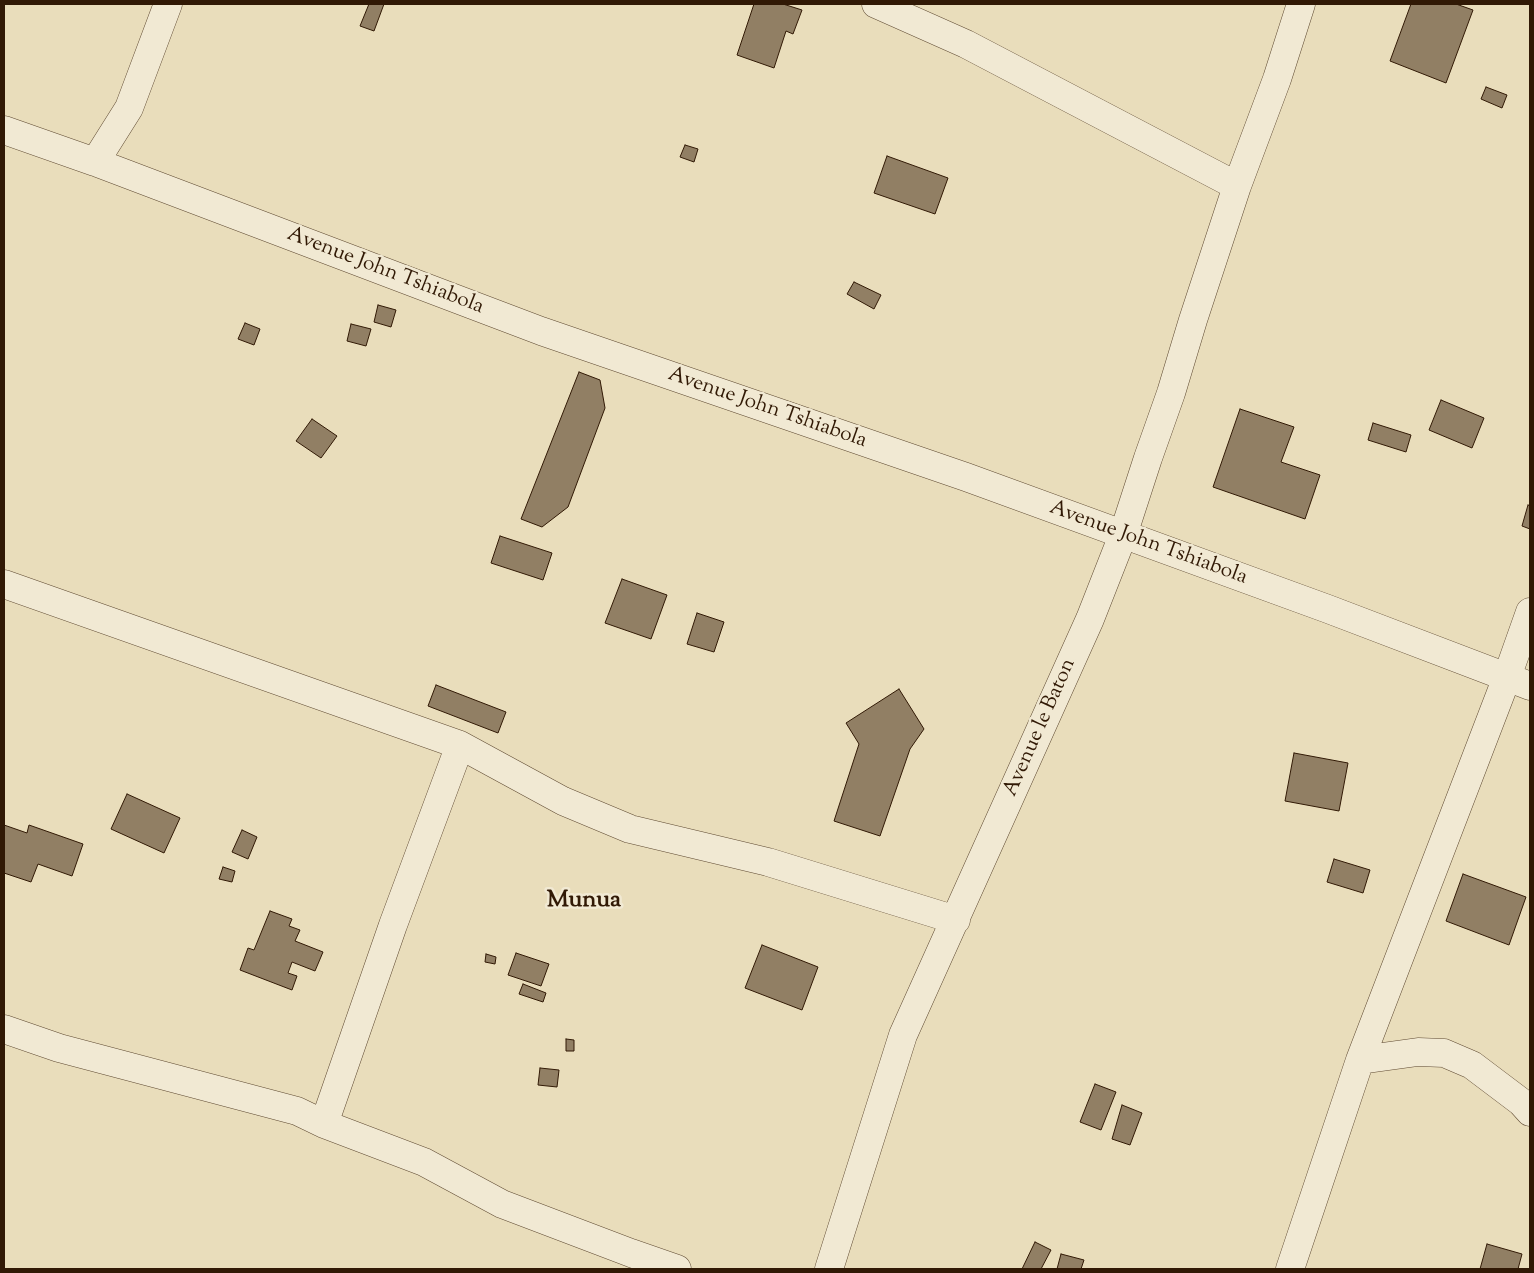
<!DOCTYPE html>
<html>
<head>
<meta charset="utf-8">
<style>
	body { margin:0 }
	#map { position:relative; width:1534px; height:1273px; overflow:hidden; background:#e9ddbb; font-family:"Sorts Mill Goudy",serif }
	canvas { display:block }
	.frame { position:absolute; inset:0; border:5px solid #311905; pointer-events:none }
</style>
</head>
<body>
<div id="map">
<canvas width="1534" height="1273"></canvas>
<div class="frame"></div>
</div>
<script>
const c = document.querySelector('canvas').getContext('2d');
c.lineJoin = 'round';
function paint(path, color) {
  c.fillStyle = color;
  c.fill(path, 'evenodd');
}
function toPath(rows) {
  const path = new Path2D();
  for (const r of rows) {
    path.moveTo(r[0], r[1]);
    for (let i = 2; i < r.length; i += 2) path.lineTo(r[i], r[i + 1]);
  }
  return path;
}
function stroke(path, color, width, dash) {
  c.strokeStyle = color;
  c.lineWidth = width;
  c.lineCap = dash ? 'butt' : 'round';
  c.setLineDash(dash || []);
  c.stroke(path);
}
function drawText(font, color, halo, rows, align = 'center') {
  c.font = font + ' "Sorts Mill Goudy",serif';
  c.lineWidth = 5;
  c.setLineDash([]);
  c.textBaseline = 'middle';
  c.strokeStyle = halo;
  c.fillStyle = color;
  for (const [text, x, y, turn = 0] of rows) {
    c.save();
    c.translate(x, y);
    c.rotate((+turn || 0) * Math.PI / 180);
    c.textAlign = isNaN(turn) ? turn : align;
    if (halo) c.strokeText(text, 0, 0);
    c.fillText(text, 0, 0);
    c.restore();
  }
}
const building = toPath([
	[369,4,384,4,374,31,360,26,369,4],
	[754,4,783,4,802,10,793,34,786,31,774,68,737,55,754,4],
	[1411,4,1456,4,1473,10,1446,83,1390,61,1411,4],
	[1486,87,1507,95,1502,108,1481,99,1486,87],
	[685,145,698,149,694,162,680,157,685,145],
	[887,156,948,178,935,214,874,193,887,156],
	[854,282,881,295,874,309,847,294,854,282],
	[378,305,396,310,391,327,374,322,378,305],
	[245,323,260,329,254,345,238,339,245,323],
	[351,324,371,329,366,346,347,341,351,324],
	[579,372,600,380,605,408,568,507,542,527,521,519,579,372],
	[1441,400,1484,418,1472,448,1429,430,1441,400],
	[1240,409,1294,427,1281,462,1320,475,1305,519,1213,487,1240,409],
	[312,419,337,436,321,458,296,441,312,419],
	[1373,423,1411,435,1406,452,1368,440,1373,423],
	[1528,505,1530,506,1530,529,1522,526,1528,505],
	[500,536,552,553,543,580,491,563,500,536],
	[622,579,667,595,651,639,605,623,622,579],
	[697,613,724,622,714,652,687,644,697,613],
	[436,685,506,712,498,733,428,706,436,685],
	[899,689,924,729,910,749,880,836,834,821,859,744,846,723,899,689],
	[1294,753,1348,763,1339,811,1285,801,1294,753],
	[127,794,180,818,164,853,111,829,127,794],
	[4,825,27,833,29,825,83,844,72,876,38,864,31,882,4,873,4,825],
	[242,830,257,837,248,859,232,852,242,830],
	[1334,859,1370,870,1363,893,1327,882,1334,859],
	[223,867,235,871,232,882,219,879,223,867],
	[1463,874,1526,897,1509,945,1446,921,1463,874],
	[270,911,292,919,289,926,300,930,295,941,323,952,315,971,292,962,288,973,297,976,292,990,240,970,248,948,254,950,270,911],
	[762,945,818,967,802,1010,745,988,762,945],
	[516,953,549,964,541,986,508,975,516,953],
	[486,954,496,957,495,964,485,962,486,954],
	[523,984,546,993,543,1002,519,994,523,984],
	[566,1039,574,1040,574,1051,566,1051,566,1039],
	[540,1068,559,1070,557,1087,538,1085,540,1068],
	[1095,1084,1116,1092,1101,1130,1080,1122,1095,1084],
	[1122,1105,1142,1113,1130,1145,1112,1139,1122,1105],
	[1035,1242,1051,1250,1041,1269,1022,1269,1035,1242],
	[1487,1244,1522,1254,1518,1269,1480,1269,1487,1244],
	[1061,1254,1084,1260,1081,1269,1057,1269,1061,1254]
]);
paint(building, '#917f64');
stroke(building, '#311905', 1);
const minor = toPath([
	[876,4,966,44,1237,186],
	[4,130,95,162,541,331,966,477,1328,609,1530,686],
	[95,162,129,108,168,4],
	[4,584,460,745,563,801,630,829,768,862,956,920],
	[4,1029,59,1048,297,1111,324,1124,424,1162,502,1204,631,1253,677,1269],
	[1360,1060,1418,1052,1444,1053,1472,1065,1521,1102,1530,1112],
	[324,1124,393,925,460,745],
	[829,1269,903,1035,1090,619,1123,535,1148,458,1171,393,1193,320,1237,186,1277,79,1301,4],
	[1290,1269,1360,1060,1507,677,1530,612]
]);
stroke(minor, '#5f4a32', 29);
stroke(minor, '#f1e9d3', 28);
drawText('21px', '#311905', '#f1e9d3', [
	["Avenue John Tshiabola",385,272,21],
	["Avenue John Tshiabola",767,409,19],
	["Avenue John Tshiabola",1148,544,20],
	["Avenue le Baton",1041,728,-66]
]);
drawText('bold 24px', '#311905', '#f1e9d3', [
	["Munua",584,902]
]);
</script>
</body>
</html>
